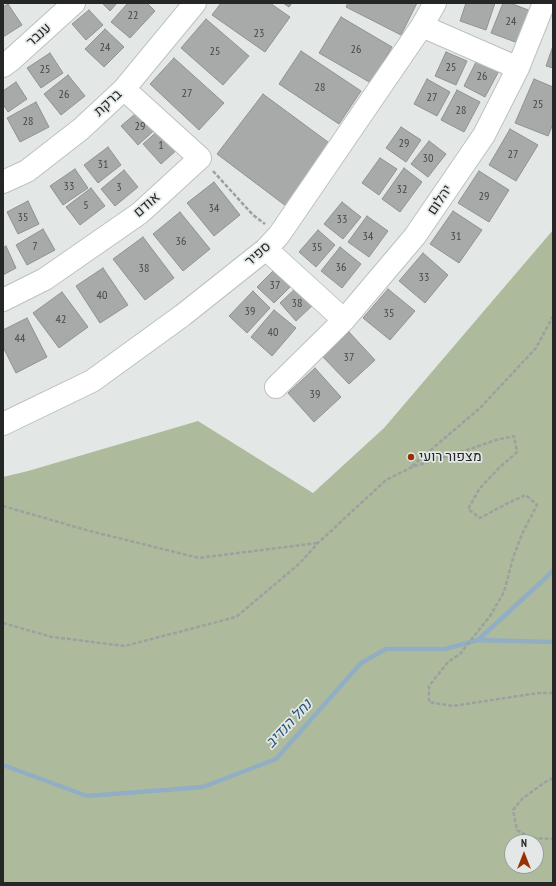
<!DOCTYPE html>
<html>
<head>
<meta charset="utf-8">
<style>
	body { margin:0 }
	#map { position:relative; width:556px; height:886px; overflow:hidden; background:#e3e8e7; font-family:"PT Sans Narrow",sans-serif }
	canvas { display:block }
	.frame { position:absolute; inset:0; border:4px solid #252727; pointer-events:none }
	.north { position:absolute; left:504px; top:834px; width:40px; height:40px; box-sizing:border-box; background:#e3e8e7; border:1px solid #979b9a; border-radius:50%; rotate:0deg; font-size:11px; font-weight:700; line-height:16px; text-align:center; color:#252727 }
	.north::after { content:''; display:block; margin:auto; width:14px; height:18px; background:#983205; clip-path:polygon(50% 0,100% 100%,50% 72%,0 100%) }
</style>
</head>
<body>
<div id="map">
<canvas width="556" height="886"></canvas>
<div class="frame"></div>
<div class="north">N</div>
</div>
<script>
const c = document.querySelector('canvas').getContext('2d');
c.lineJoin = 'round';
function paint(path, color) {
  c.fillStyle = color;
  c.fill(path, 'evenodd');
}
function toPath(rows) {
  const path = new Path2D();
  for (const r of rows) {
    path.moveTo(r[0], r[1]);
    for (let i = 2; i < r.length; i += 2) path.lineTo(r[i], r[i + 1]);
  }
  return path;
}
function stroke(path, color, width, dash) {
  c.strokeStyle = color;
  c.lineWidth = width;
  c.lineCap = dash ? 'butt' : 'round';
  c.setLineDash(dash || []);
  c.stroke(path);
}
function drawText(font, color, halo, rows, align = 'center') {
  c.font = font + ' "PT Sans Narrow",Heebo,sans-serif';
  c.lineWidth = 3.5;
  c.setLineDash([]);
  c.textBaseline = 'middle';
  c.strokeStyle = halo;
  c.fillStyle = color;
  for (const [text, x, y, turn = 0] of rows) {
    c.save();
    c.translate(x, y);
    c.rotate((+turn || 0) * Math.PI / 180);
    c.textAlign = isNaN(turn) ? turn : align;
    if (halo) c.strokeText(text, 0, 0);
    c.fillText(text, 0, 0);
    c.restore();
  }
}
paint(toPath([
	[553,230,553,883,3,883,3,477,28,471,198,421,313,493,384,428],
	[512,842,536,842,536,866,512,866]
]), '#adbb9c');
stroke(toPath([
	[478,640,553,642],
	[3,765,87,796,203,787,276,759,361,663,386,649,445,649,478,640,552,572,553,570]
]), '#92aec4', 4.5);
const building = toPath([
	[102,3,117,3,110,11,102,3],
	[128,3,147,3,155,11,130,38,111,22,128,3],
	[221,3,270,3,290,17,265,52,212,15,221,3],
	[283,3,292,3,289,7,283,3],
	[348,3,417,3,401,35,346,7,348,3],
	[466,3,495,3,486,30,460,21,466,3],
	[503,3,510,3,531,11,518,43,491,33,503,3],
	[8,4,22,25,3,37,3,7,8,4],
	[89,10,103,25,86,40,72,24,89,10],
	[341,17,392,47,371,83,319,53,341,17],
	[206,19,249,56,223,85,181,48,206,19],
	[105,29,124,47,104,67,85,49,105,29],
	[553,46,553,68,546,66,553,46],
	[301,51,361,91,339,124,279,84,301,51],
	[446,52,467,61,456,85,435,76,446,52],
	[50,53,63,73,41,88,27,68,50,53],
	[174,58,224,103,199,130,150,84,174,58],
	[478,58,500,69,485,97,464,86,478,58],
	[68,75,85,96,61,115,44,94,68,75],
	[427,79,450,92,437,116,414,104,427,79],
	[534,79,553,87,553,124,548,136,515,123,534,79],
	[16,82,27,99,8,112,3,104,3,91,16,82],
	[457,90,480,102,464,132,441,120,457,90],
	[263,94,332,145,286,206,217,154,263,94],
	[36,102,49,127,20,142,7,118,36,102],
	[141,109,158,127,138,145,121,126,141,109],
	[401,127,421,140,406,162,386,148,401,127],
	[161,128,179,148,161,164,143,144,161,128],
	[510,129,538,145,516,181,489,165,510,129],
	[429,141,446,154,428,177,411,164,429,141],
	[108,147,121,165,98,183,84,165,108,147],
	[380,158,397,169,379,195,362,183,380,158],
	[404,168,422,182,400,212,382,199,404,168],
	[75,169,88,188,63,205,50,186,75,169],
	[124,170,138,187,115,206,101,189,124,170],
	[479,171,509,190,489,222,458,203,479,171],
	[214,182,240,215,214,236,187,203,214,182],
	[91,188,105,206,80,225,66,207,91,188],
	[28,201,39,224,18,234,7,212,28,201],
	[342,202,361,217,343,239,324,224,342,202],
	[453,211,482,230,459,263,430,244,453,211],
	[180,212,210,249,183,271,153,234,180,212],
	[367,216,388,231,369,257,348,242,367,216],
	[43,229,55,250,27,265,16,245,43,229],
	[318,230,335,245,316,267,299,252,318,230],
	[143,237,174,278,145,300,113,259,143,237],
	[6,246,16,268,3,275,3,248,6,246],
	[340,247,361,264,342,288,321,271,340,247],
	[423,253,448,275,425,303,399,281,423,253],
	[103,268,128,305,100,323,76,286,103,268],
	[275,269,292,285,274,303,257,287,275,269],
	[297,287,314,304,296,321,280,303,297,287],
	[388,289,415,311,390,340,363,318,388,289],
	[253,291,270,308,247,333,229,316,253,291],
	[62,292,88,327,59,348,33,313,62,292],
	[274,310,296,328,272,356,251,337,274,310],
	[27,318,47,357,16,373,3,347,3,330,27,318],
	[349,332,375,360,349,384,323,357,349,332],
	[315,368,341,397,314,422,288,393,315,368]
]);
paint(building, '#a7aaa8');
stroke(building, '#8f9390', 1);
const minor = toPath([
	[422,26,518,68],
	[3,66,10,61,74,3],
	[3,182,27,171,81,129,124,89,195,3],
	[266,249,344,320],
	[3,300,45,279,140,213,200,158,124,89],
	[276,387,344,320,415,236,484,135,518,68,544,3],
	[3,424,92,381,183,315,266,249,279,235,422,26,435,3]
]);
stroke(minor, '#bcc1c0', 24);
stroke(toPath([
	[213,171,253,215,265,224],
	[412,466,480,408,536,348,553,316],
	[3,506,86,530,199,558,317,543],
	[3,623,52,637,125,646,236,617,299,564,318,543,386,480,412,467,470,449,496,440,514,436,517,452,499,468,480,488,468,509,480,518,510,502,526,495,537,505,522,534,513,558,504,592,490,616,460,654,448,662,429,686,429,702,453,706,538,693,553,693],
	[553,778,545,782,522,799,513,810,517,830,531,838,553,839]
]), '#9ca09f', 2.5, [4, 2]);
stroke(minor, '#fff', 22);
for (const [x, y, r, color] of [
	[411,457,4,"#983205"]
]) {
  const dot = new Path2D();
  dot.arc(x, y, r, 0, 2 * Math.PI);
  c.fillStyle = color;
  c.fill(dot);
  stroke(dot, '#e3e8e7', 1.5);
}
drawText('12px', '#464847', null, [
	["22",133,16],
	["24",511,22],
	["23",259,34],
	["24",105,48],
	["26",356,50],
	["25",215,52],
	["25",451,68],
	["25",45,70],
	["26",482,77],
	["28",320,88],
	["27",187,94],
	["26",64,95],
	["27",432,98],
	["25",538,105],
	["28",461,111],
	["28",28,122],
	["29",140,127],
	["29",404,144],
	["1",161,146],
	["27",513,155],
	["30",428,159],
	["31",103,165],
	["33",69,187],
	["3",119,188],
	["32",402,190],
	["29",484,197],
	["5",86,206],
	["34",214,209],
	["35",23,218],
	["33",342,220],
	["34",368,237],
	["31",456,237],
	["36",181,242],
	["7",35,247],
	["35",317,248],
	["36",341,268],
	["38",144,269],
	["33",424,278],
	["37",275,286],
	["40",102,296],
	["38",297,304],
	["39",250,312],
	["35",389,314],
	["42",61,320],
	["40",273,333],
	["44",20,339],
	["37",349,358],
	["39",315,395]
]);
drawText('14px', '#252727', '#e3e8e7', [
	["ענבר",39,35,-42],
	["ברקת",108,103,-43],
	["יהלום",440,200,-56],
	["אודם",147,205,-41],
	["ספיר",258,254,-41]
]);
drawText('14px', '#252727', '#e3e8e7', [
	["מצפור רועי",419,457]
], 'left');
drawText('italic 15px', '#275576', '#e3e8e7', [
	["נחל הנדיב",289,724,-47]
]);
</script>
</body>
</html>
